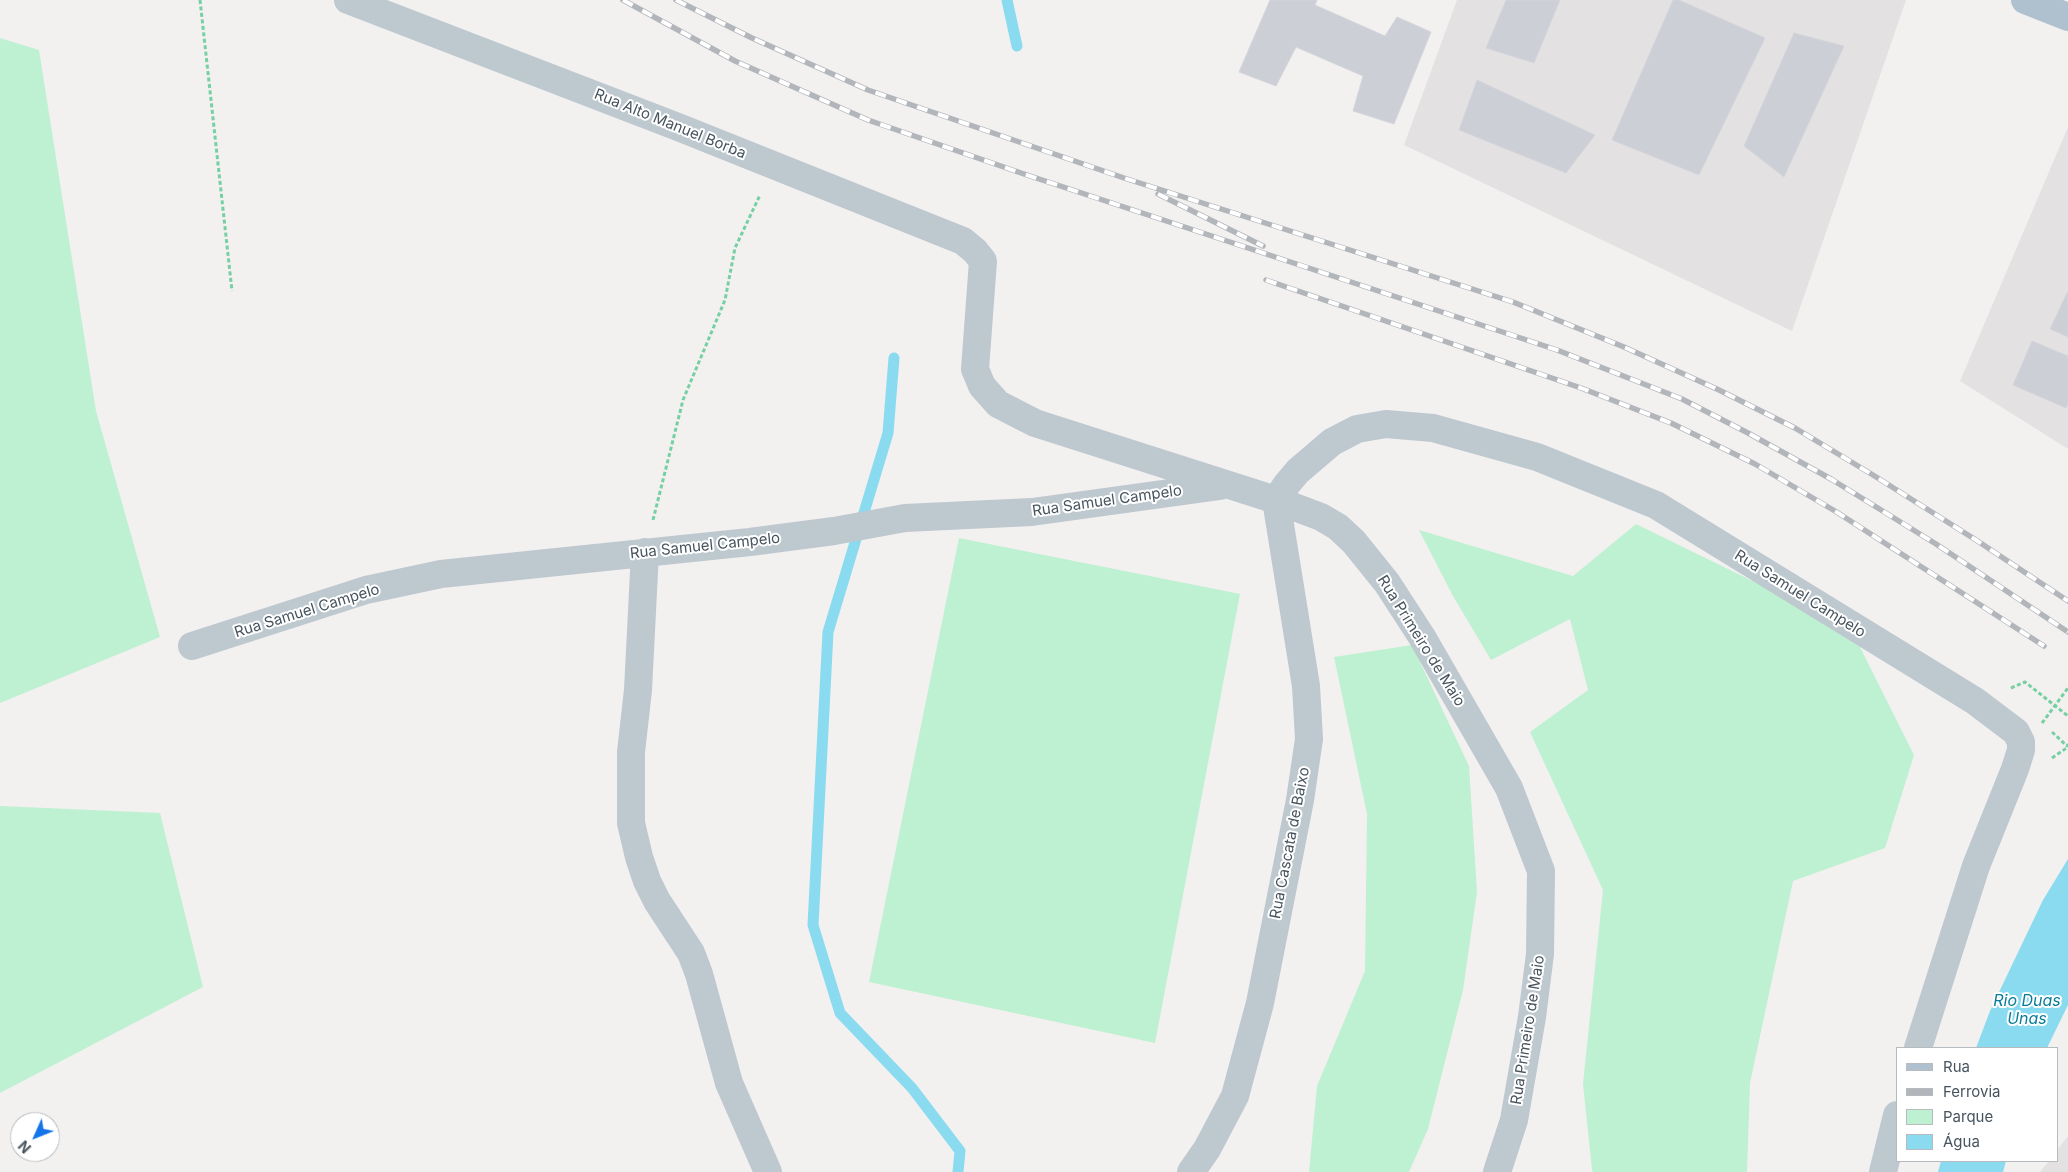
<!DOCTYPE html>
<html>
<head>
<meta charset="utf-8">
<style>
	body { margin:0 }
	#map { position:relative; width:2068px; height:1172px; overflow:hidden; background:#f3f0f0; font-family:Inter,sans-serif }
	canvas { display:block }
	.legend { position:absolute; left:1896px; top:1047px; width:162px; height:115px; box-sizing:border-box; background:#fff; border:1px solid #b5bbbf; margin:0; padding:6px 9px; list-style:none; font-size:15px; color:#47545e }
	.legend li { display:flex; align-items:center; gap:10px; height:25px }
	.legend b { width:25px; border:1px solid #b5bbbf }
	.north { position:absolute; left:10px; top:1112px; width:50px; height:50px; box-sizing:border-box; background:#fff; border:1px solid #b5bbbf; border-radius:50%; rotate:226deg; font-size:14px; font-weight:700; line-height:20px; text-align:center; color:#47545e }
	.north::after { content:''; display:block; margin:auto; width:18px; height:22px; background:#1474e9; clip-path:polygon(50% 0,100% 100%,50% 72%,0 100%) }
</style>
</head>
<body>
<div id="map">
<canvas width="2068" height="1172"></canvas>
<ul class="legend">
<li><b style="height:6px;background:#afc0cf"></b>Rua</li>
<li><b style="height:6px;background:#b2b6bb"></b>Ferrovia</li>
<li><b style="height:14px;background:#bef1d1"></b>Parque</li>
<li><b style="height:14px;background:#8adbef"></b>Água</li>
</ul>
<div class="north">N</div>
</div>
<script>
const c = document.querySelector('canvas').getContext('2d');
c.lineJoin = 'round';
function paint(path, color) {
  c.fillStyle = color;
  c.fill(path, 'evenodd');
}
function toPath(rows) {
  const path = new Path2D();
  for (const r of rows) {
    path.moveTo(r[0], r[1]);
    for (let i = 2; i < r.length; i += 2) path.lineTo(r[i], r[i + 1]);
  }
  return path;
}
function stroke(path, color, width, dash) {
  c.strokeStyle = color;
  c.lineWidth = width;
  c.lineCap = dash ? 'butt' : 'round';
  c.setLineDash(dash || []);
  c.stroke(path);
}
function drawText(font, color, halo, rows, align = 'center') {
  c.font = font + ' Inter,sans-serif';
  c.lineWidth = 4;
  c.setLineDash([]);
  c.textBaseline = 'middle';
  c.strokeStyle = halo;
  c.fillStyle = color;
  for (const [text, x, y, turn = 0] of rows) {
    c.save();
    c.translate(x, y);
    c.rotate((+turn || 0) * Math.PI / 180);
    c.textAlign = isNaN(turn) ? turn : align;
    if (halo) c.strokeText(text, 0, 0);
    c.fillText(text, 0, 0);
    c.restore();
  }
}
paint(toPath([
	[1457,0,1906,0,1792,331,1404,145],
	[2068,127,2068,449,1960,381],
	[2068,1136,2068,1172,2040,1172,2049,1161,2057,1161,2057,1150]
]), '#e4e1e2');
paint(toPath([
	[0,38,39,50,96,411,160,637,0,703],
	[1636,524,1777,593,1860,647,1914,755,1885,848,1793,881,1750,1083,1747,1172,1593,1172,1592,1170,1583,1084,1603,890,1530,732,1588,690,1570,619,1491,660,1453,596,1419,530,1573,576],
	[959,538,1240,594,1155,1043,869,982],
	[1412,645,1469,766,1477,892,1463,990,1428,1129,1409,1172,1309,1172,1317,1086,1365,971,1367,814,1334,657],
	[0,806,160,813,203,987,0,1093]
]), '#bef1d1');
paint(toPath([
	[2068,859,2068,1005,2047,1048,1976,1048,1990,1011,2043,900],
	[1941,1161,2006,1161,2003,1172,1938,1172]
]), '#8adbef');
stroke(toPath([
	[1007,0,1017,46],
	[894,358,888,433,828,632,813,925,840,1013,912,1088,960,1151,958,1172]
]), '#8adbef', 11);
const building = toPath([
	[1270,0,1317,0,1315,5,1385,36,1397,17,1431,32,1394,124,1353,111,1363,76,1296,47,1276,86,1239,72,1270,0],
	[1506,0,1560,0,1534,63,1486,48,1506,0],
	[1673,0,1679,0,1765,38,1699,175,1612,140,1673,0],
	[1794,33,1844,46,1784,177,1744,146,1794,33],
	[1477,80,1595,135,1566,173,1459,130,1477,80],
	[2067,293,2068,293,2068,337,2050,329,2067,293],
	[2032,341,2068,356,2068,404,2066,408,2013,385,2032,341]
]);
paint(building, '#cccfd5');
stroke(building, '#d4d6dc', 1);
stroke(toPath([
	[200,0,232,291],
	[653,520,683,400,725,300,735,248,760,195],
	[2011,688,2025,682,2068,716],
	[2052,732,2067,746,2068,744],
	[2052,758,2068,747]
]), '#75d0a2', 3, [4, 2.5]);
stroke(toPath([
	[348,0,678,127,963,241,975,251,983,261,975,369,982,386,998,404,1035,423,1276,500,1321,517,1338,527,1354,542,1387,583,1422,637,1509,788,1541,871,1540,954,1532,1017,1514,1120,1497,1172],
	[645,552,638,690,631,752,631,823,639,857,647,881,657,901,691,953,699,974,729,1083,768,1172],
	[192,646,366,590,441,574,750,542,834,531,905,518,1032,512,1220,486],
	[1191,1172,1207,1149,1235,1096,1260,1003,1300,800,1309,739,1306,686,1276,500,1287,484,1298,471,1332,442,1357,429,1386,424,1433,428,1537,457,1656,505,1975,701,2016,732,2021,742,2021,750,2015,769,1976,866,1918,1048],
	[1883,1172,1897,1115]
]), '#bec8cf', 28);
stroke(toPath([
	[2025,0,2068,17]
]), '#afc0cf', 28);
const rail = toPath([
	[623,0,735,61,868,120,1021,173,1557,350,1682,399,1748,433,1831,479,1936,544,2068,632],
	[676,0,752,38,868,90,1124,178,1513,302,1624,347,1719,390,1795,428,1873,475,1976,540,2068,601],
	[1158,194,1263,246],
	[1266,280,1581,388,1671,423,1755,464,1835,511,2044,646]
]);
stroke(rail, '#b2b6bb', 5.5);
stroke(rail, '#fff', 4, [11]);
stroke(toPath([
	[2042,723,2068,688]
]), '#75d0a2', 3, [4, 2.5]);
drawText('15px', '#47545e', '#fff', [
	["Rua Alto Manuel Borba",670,124,22],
	["Rua Samuel Campelo",1107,501,-8],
	["Rua Samuel Campelo",705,546,-6],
	["Rua Samuel Campelo",1800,594,32],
	["Rua Samuel Campelo",307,611,-17],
	["Rua Primeiro de Maio",1421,641,58],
	["Rua Cascata de Baixo",1290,843,-79],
	["Rua Primeiro de Maio",1528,1030,-81]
]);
drawText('italic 16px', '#097d98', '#fff', [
	["Rio Duas",2027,1001],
	["Unas",2027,1019]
]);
</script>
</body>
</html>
